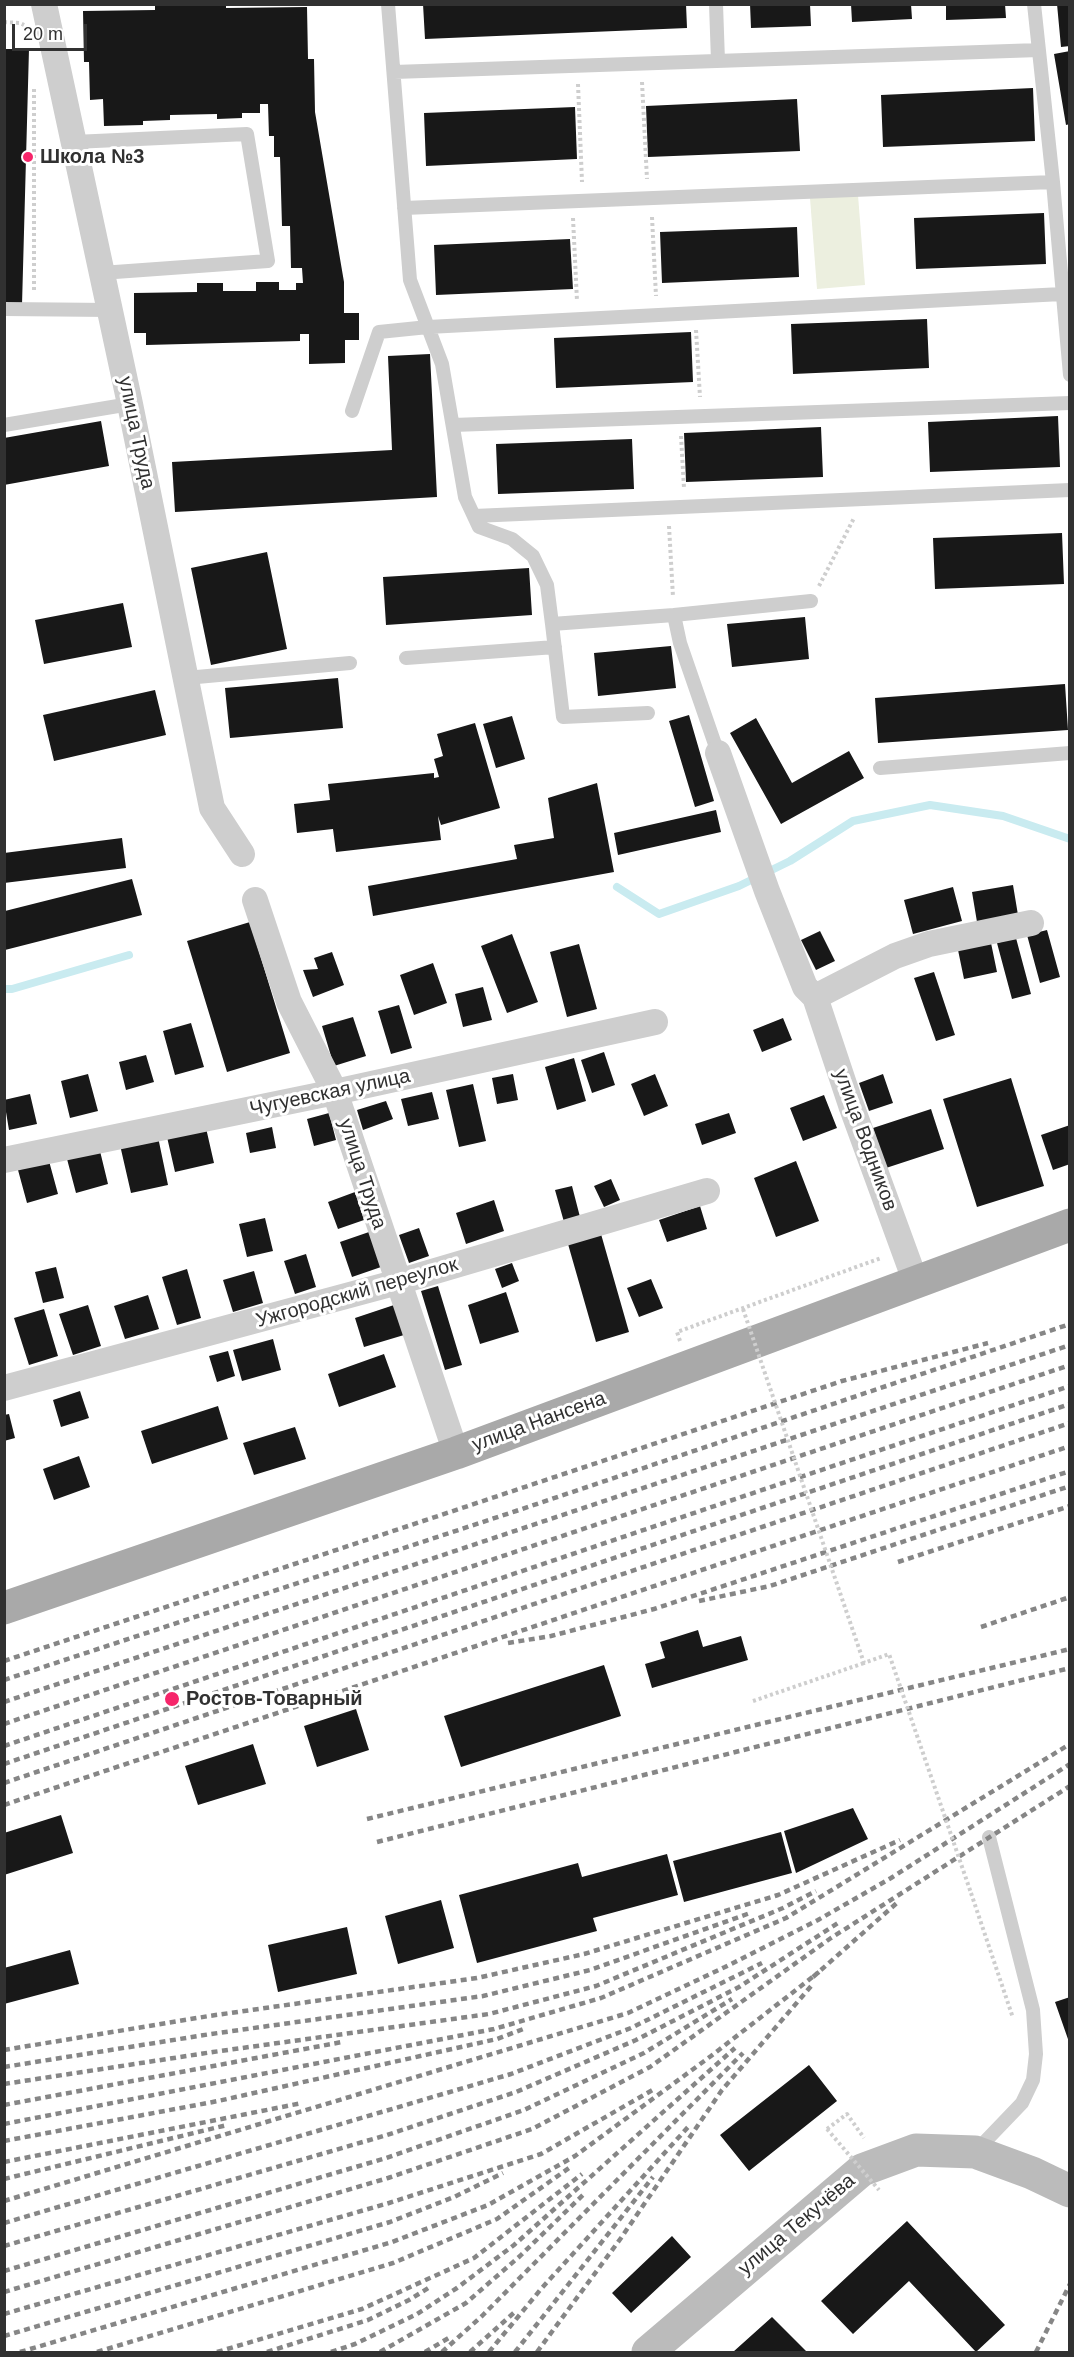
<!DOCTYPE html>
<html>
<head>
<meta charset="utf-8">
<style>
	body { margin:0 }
	#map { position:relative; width:1074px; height:2357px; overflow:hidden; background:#fff; font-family:Arial,sans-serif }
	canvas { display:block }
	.frame { position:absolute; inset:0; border:6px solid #313131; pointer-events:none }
	.scale { position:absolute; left:12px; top:24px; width:75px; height:27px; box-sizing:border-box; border:3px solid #313131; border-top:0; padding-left:8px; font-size:18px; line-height:21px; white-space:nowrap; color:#313131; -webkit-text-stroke:4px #fff; paint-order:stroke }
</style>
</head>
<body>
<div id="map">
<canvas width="1074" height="2357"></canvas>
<div class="frame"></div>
<div class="scale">20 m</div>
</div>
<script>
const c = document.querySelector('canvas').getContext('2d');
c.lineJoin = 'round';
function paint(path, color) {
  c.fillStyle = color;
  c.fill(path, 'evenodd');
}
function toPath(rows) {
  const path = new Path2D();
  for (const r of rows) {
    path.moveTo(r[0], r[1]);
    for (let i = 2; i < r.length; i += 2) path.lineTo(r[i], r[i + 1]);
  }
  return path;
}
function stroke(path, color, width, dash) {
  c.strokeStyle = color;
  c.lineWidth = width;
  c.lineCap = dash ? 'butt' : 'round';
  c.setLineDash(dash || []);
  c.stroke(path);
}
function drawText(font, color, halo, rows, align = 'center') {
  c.font = font + ' Arial,sans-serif';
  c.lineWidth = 6;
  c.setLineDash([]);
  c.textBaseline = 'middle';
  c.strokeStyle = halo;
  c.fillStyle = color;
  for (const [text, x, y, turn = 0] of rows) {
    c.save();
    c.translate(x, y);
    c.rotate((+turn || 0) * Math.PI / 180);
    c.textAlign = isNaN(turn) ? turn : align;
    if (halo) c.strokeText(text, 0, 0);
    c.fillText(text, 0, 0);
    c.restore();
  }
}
paint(toPath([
	[858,195,865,285,817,289,810,198]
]), '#ecefdf');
stroke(toPath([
	[617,887,659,914,739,886,790,861,853,821,930,805,1003,816,1070,839],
	[4,989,12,989,129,955]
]), '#c9ebf0', 8);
paint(toPath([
	[155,4,226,4,226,8,307,7,308,59,314,59,315,112,344,282,344,313,359,313,359,340,345,340,345,363,309,364,309,334,300,334,300,341,146,345,146,333,134,333,134,293,197,292,197,283,223,283,223,291,256,291,256,282,279,282,279,290,296,290,296,283,303,283,302,268,291,268,290,226,282,226,280,157,274,157,274,136,269,136,268,104,260,104,260,113,242,113,242,118,217,119,217,114,170,115,170,120,143,121,143,125,104,126,103,99,90,100,89,62,84,62,83,11,155,10],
	[423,4,686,4,687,28,425,39],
	[750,4,810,4,811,26,751,28],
	[851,4,911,4,912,19,852,22],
	[946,4,1005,4,1006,18,946,20],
	[1057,4,1070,4,1070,46,1061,47],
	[4,49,29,49,22,305,4,304],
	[1070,51,1070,124,1066,125,1054,54],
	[1033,88,1035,141,883,147,881,95],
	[797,99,800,151,648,157,646,106],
	[575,107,577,159,426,166,424,113],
	[1044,213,1046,264,916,269,914,218],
	[797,227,799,277,662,283,660,232],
	[570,239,573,289,436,295,434,245],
	[927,319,929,368,793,374,791,324],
	[691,332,693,382,556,388,554,338],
	[430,354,437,497,175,512,172,462,392,450,388,356],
	[1058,416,1060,467,930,472,928,422],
	[101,421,109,466,4,485,4,438],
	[821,427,823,477,686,482,684,433],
	[632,439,634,489,498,494,496,444],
	[1062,533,1064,584,935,589,933,538],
	[267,552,287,649,211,665,191,568],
	[529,568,532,615,386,625,383,577],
	[123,603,132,647,44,664,35,620],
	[805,617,809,659,732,667,727,624],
	[671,646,676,688,598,696,594,653],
	[338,678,343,728,230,738,225,688],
	[1065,684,1068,730,878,743,875,698],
	[155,690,166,735,54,761,43,715],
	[689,715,714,801,695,807,669,721],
	[512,716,525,759,496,768,483,724],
	[756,718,792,783,849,751,864,778,781,824,730,733],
	[475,723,500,808,441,825,438,816,441,840,336,852,333,829,297,833,294,804,330,800,328,784,434,773,434,778,439,777,434,759,443,756,437,734],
	[597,783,614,872,373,916,368,886,517,859,514,845,554,838,548,798],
	[716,810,721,832,618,855,614,833],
	[122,838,126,868,4,883,4,853],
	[132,879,142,915,5,950,5,911],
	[1013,885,1018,915,977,922,972,892],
	[953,887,962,921,913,934,904,900],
	[250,922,290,1053,227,1072,187,941],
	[1047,930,1060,977,1040,983,1027,935],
	[820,931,835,961,816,970,801,940],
	[512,934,538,1002,507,1013,481,946],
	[1016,938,1031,994,1012,999,997,943],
	[991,943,997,972,964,979,958,950],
	[579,944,597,1009,567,1017,550,952],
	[332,952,344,985,313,997,303,970,318,969,314,958],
	[433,963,447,1003,414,1015,400,975],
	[934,972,955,1035,936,1041,914,978],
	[483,987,492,1020,463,1027,455,994],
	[399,1005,412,1048,391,1054,378,1011],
	[353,1017,366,1056,334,1066,322,1026],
	[783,1018,792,1040,762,1052,753,1030],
	[191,1023,204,1067,175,1075,163,1031],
	[604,1052,615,1085,592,1093,581,1060],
	[146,1055,154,1082,126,1090,119,1062],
	[574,1058,586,1101,557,1110,545,1067],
	[88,1074,98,1111,70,1118,61,1081],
	[513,1074,518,1100,497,1104,492,1078],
	[655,1074,668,1106,644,1116,631,1084],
	[883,1074,893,1103,869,1111,859,1083],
	[1011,1078,1044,1186,977,1207,943,1099],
	[473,1084,486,1141,459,1147,446,1090],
	[432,1092,439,1119,408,1126,401,1099],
	[30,1094,37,1124,9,1130,4,1100],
	[824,1095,837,1128,803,1141,790,1108],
	[386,1101,393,1119,363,1130,357,1110],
	[931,1109,944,1149,886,1168,873,1128],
	[329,1113,336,1140,314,1146,307,1119],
	[729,1113,736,1133,702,1145,695,1124],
	[1070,1125,1070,1164,1053,1170,1041,1135],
	[272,1127,276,1148,250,1153,246,1133],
	[206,1128,214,1163,175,1172,167,1137],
	[158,1137,168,1185,131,1193,120,1145],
	[100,1151,108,1184,76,1193,67,1159],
	[49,1161,58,1194,27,1203,18,1170],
	[796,1161,819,1221,776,1237,754,1178],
	[611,1179,620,1200,604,1207,594,1186],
	[572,1186,580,1217,564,1222,555,1190],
	[355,1192,364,1220,338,1229,328,1202],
	[494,1200,504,1231,466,1244,456,1213],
	[700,1206,707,1229,667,1242,659,1220],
	[265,1218,273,1251,247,1257,239,1224],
	[419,1228,429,1256,409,1263,399,1235],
	[369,1232,381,1267,352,1277,340,1242],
	[601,1234,629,1332,596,1342,568,1244],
	[306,1254,316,1287,295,1294,284,1261],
	[512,1263,519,1281,502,1288,495,1269],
	[56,1267,64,1298,43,1303,35,1272],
	[187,1269,201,1318,177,1325,162,1277],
	[254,1271,263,1303,233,1312,223,1280],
	[651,1279,663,1308,639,1317,627,1288],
	[438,1286,462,1365,445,1370,421,1291],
	[506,1292,519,1332,480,1344,468,1305],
	[148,1295,159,1329,125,1339,114,1306],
	[88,1305,101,1346,73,1355,59,1314],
	[394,1305,404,1335,364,1347,355,1318],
	[44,1309,58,1356,29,1365,14,1318],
	[273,1339,281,1370,242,1381,233,1350],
	[228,1351,235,1376,217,1382,209,1356],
	[384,1354,396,1387,339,1407,328,1374],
	[80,1391,89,1418,61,1427,53,1400],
	[218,1406,228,1439,152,1464,141,1431],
	[9,1414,15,1438,4,1441,4,1415],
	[295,1427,306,1459,254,1475,243,1443],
	[79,1456,90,1487,54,1500,43,1469],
	[698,1630,703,1647,741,1636,748,1660,652,1688,645,1664,665,1658,660,1642],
	[604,1665,621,1716,461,1767,444,1716],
	[356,1709,369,1750,317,1767,304,1726],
	[253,1744,266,1784,198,1805,185,1766],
	[853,1808,868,1839,796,1873,784,1831],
	[61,1815,73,1853,4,1875,4,1833],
	[781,1832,792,1873,684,1902,673,1861],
	[667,1854,678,1895,593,1918,597,1931,477,1963,459,1895,578,1863,582,1877],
	[441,1900,454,1948,398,1964,385,1916],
	[347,1927,357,1974,278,1992,268,1945],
	[70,1950,79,1984,4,2004,4,1968],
	[1070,1997,1070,2042,1069,2042,1055,2002],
	[809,2065,837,2101,749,2171,720,2135],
	[907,2221,1005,2325,976,2352,909,2281,853,2334,821,2301],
	[672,2236,691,2257,631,2313,612,2293],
	[772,2317,807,2352,733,2352]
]), '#181818');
stroke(toPath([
	[4,22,20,23,24,25],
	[642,82,647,179],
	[578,84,582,182],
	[652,217,656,296],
	[573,218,577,301],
	[34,290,34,88],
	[696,330,700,397],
	[681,436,684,488],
	[669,526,673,597],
	[819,586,854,518],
	[680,1341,677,1332,881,1258],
	[753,1701,864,1663],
	[971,1893,1013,2018],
	[827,2129,847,2114,864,2138]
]), '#cecece', 4, [3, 3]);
stroke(toPath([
	[388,4,410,280,442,364,465,497,479,527,512,539,533,556,547,585,552,624,674,615,680,643,718,753],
	[716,4,718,61],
	[1034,4,1053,182,1070,375],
	[394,72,1039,50],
	[74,142,247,134,268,261,101,273],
	[404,208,1053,182],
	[4,309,110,310],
	[352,411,379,332,428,327,1062,294],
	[4,425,130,404],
	[453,425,1070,403],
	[474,516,1070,490],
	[674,615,811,601],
	[552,624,563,717,648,713],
	[406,658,555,647],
	[186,678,350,663],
	[880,768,1070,753],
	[976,2151,1022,2103,1033,2080,1036,2054,1033,2010,989,1837]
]), '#cecece', 14);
stroke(toPath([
	[44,4,130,404,212,808,242,854],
	[718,753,767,891,805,987,815,997,851,1105,916,1283],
	[255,900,289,1002,335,1092,456,1453],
	[815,997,895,956,929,944,1031,923],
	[4,1160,335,1092,655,1022],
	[4,1388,398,1282,707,1191]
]), '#cecece', 26);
stroke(toPath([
	[648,2352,862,2170,916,2150,975,2152,1032,2173,1070,2191]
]), '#bbb', 33);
stroke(toPath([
	[4,1608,456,1453,1070,1225]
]), '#a9a9a9', 33);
stroke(toPath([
	[898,1562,1070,1506],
	[699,1601,770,1586,1070,1486],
	[981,1627,1070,1597],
	[508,1643,551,1636,654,1609,1070,1471],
	[4,1661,842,1381,988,1343],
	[4,1680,516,1511,1070,1324],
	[4,1702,1070,1345],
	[4,1724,1070,1365],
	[4,1746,1070,1386],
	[4,1764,1070,1404],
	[4,1783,1070,1423],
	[4,1805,1070,1446],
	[367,1819,1070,1649],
	[377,1842,1070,1668],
	[813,1977,898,1902],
	[4,2050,209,2016,477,1978,584,1954,778,1895,900,1840],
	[4,2067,211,2034,483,1996,590,1970,750,1913],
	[4,2084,213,2052,489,2014,596,1986,783,1908,816,1891],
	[4,2105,342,2042],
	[4,2124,494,2029,601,1998,786,1918,1070,1744],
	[4,2141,218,2101,497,2039,526,2028],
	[4,2162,302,2103],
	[4,2179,227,2125],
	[4,2201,628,2013,725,1967,818,1920,891,1878,1070,1764],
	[4,2223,511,2074,631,2028,762,1963],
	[4,2246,387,2135,516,2092,636,2040,739,1987,838,1923],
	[4,2271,386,2158,524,2110,644,2053,732,1999],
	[4,2292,388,2178,532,2129,650,2067,831,1938,1070,1786],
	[4,2314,389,2203,541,2154,656,2088],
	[4,2336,390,2222,454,2197,503,2173],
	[20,2352,392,2242,488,2205,575,2156,711,2056,819,1972],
	[97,2352,393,2263,497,2219,569,2168],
	[217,2352,362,2309,474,2258,582,2174],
	[267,2352,368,2320,409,2300,430,2287],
	[331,2352,355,2344,417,2314,457,2288,514,2245,735,2048],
	[380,2352,466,2303,520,2256,586,2192],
	[425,2352,452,2336],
	[442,2352,482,2316,743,2053],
	[470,2352,517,2310],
	[489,2352,541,2289,689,2126],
	[515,2352,653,2177],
	[537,2352,621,2238,722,2090,812,1985],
	[1036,2352,1070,2284]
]), '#868686', 4.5, [6, 4.5]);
stroke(toPath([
	[743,1309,864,1663,889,1654,971,1893],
	[827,2129,879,2190]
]), '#cecece', 4, [3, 3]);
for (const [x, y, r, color] of [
	[28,157,6,"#f6256a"],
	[172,1699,8,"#f6256a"]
]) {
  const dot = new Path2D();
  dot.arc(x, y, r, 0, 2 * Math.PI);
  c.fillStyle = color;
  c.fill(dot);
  stroke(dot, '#fff', 2);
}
drawText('bold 20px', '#313131', '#fff', [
	["Школа №3",40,157],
	["Ростов-Товарный",186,1699]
], 'left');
drawText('20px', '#313131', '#fff', [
	["улица Труда",136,433,78],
	["Чугуевская улица",330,1093,-12],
	["улица Водников",865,1140,70],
	["улица Труда",362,1174,72],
	["Ужгородский переулок",357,1293,-16],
	["улица Нансена",539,1422,-20],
	["улица Текучёва",797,2225,-40]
]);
</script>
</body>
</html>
